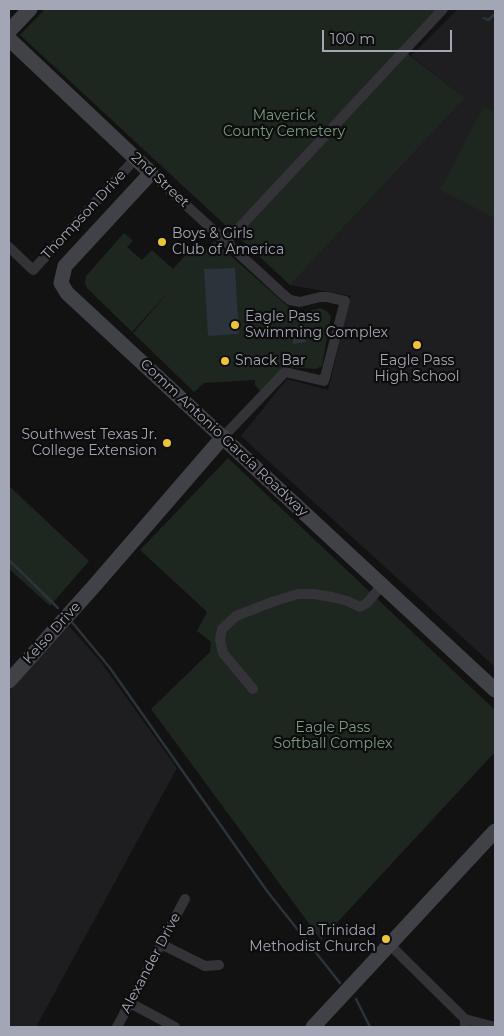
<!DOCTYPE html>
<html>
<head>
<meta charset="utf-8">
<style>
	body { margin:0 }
	#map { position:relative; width:504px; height:1036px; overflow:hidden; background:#121213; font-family:Montserrat,sans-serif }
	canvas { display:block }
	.frame { position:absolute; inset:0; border:10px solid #a3a6b4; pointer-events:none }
	.scale { position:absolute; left:322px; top:30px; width:130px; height:22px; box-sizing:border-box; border:2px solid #a3a6b4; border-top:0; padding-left:6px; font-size:15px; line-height:18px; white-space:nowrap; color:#a3a6b4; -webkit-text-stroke:4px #0d0d0e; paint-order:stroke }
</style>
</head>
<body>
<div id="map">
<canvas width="504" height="1036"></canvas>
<div class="frame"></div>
<div class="scale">100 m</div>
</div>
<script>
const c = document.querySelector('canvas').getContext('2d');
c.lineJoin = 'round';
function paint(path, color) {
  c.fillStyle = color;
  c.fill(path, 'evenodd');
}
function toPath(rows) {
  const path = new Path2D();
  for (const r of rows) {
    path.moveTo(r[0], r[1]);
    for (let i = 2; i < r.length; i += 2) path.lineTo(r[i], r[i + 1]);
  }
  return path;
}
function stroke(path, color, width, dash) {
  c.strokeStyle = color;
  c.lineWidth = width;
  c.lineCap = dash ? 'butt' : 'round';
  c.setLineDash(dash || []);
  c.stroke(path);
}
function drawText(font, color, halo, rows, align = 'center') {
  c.font = font + ' Montserrat,sans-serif';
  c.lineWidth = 4.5;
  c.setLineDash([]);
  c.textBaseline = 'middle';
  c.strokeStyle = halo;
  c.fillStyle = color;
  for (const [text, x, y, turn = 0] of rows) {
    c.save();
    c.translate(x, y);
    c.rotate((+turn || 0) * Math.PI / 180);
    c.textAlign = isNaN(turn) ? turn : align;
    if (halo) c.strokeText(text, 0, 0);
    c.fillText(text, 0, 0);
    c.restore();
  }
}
paint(toPath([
	[458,9,495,9,495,667,241,436,287,379,328,390,351,296,290,285,465,98,411,56],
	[69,626,101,662,177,768,36,1027,9,1027,9,691]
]), '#1e1e20');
paint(toPath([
	[45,9,437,9,400,48,465,98,290,285,20,35],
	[484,106,495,112,495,218,440,190],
	[124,233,133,241,127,247,142,260,152,250,173,269,195,244,204,251,214,241,291,309,302,313,320,308,327,311,331,316,322,366,316,369,286,367,261,392,255,385,255,380,204,383,194,392,133,333,171,289,132,332,87,288,85,283,86,276],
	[228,458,495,710,495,752,321,940,151,709,210,652,211,642,197,631,207,612,140,550],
	[9,486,89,561,50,606,9,569]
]), '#1e2620');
paint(toPath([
	[235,268,239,334,208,336,204,269],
	[305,326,306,342,293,344,293,327]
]), '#2b333b');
stroke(toPath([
	[484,18,488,20,495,14],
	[9,560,58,608],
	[71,621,110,668,267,891,340,983],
	[356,999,370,1027]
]), '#2b333b', 2.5);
stroke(toPath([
	[151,173,285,296,290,300,300,302,320,297,327,297,345,301,324,381,285,372,223,437],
	[226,242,443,9],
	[9,247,33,270,136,158],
	[253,689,223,653,220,640,222,629,236,616,272,602,298,594,314,594,332,597,347,601,360,607,367,603,382,585],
	[161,944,205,966,219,965],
	[390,945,465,1019,465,1027],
	[130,1003,175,1027],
	[465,1019,495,1027],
	[117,1027,185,899]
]), '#333338', 10);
stroke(toPath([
	[9,31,30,9],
	[9,39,151,173,65,266,61,283,67,293,495,690],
	[9,681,95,585,223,437],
	[313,1027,495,831]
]), '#414248', 15);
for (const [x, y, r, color] of [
	[162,242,5,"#eec42f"],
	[235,325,5,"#eec42f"],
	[417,345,5,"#eec42f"],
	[225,361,5,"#eec42f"],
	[167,443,5,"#eec42f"],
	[386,939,5,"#eec42f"]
]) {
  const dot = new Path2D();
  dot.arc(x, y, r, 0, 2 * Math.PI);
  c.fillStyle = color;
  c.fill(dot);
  stroke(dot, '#0d0d0e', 2);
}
drawText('14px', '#7a9e81', '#0d0d0e', [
	["Maverick",284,116],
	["County Cemetery",284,132],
	["Eagle Pass",333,728],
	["Softball Complex",333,744]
]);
drawText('14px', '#a3a6b4', '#0d0d0e', [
	["2nd Street",160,180,43],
	["Thompson Drive",84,215,-47],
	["Comm Antonio García Roadway",224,438,43],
	["Kelso Drive",52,633,-48],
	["Alexander Drive",151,963,-62]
]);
drawText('14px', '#a3a6b4', '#0d0d0e', [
	["Boys & Girls",172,234],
	["Club of America",172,250],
	["Eagle Pass",245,317],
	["Swimming Complex",245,333],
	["Snack Bar",235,361],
	["Eagle Pass",417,361,"center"],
	["High School",417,377,"center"],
	["Southwest Texas Jr.",157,435,"right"],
	["College Extension",157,451,"right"],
	["La Trinidad",376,931,"right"],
	["Methodist Church",376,947,"right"]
], 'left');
</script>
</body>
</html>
